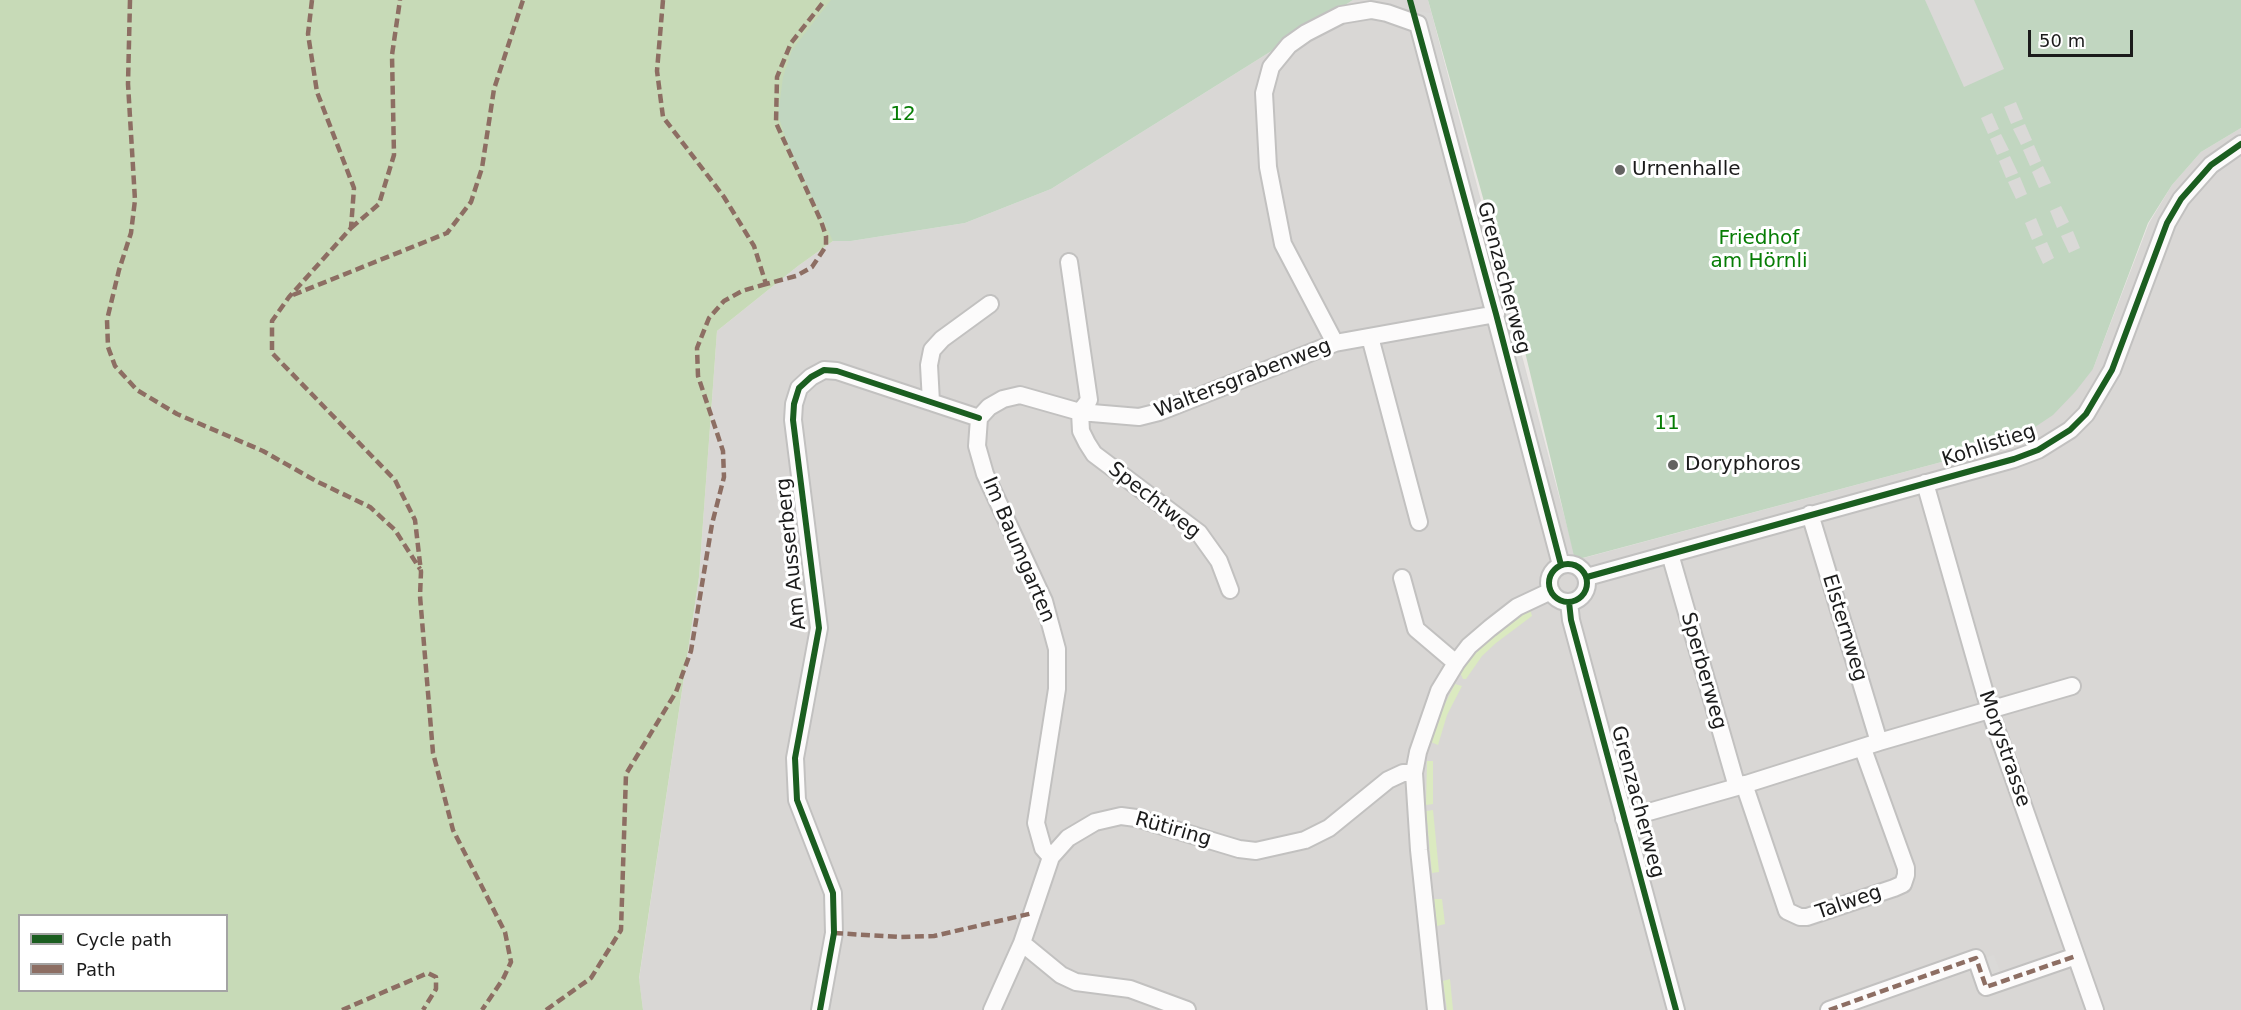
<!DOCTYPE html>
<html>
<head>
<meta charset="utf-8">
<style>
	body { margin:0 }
	#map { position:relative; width:2241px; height:1010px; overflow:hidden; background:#eae7e4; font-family:"DejaVu Sans",sans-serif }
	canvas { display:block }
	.legend { position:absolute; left:18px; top:914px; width:210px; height:78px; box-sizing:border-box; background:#fff; border:2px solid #a4a4a4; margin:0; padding:8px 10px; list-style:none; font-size:18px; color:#1b1b1b }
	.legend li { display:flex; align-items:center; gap:12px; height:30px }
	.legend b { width:30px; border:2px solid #a4a4a4 }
	.scale { position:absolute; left:2028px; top:30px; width:105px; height:27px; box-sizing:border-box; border:3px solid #1b1b1b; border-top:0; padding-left:8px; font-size:18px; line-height:21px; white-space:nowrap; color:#1b1b1b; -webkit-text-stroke:4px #fff; paint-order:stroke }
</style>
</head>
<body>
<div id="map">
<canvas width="2241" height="1010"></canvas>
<ul class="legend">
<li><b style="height:8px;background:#1b5e20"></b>Cycle path</li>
<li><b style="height:8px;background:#8d6e63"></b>Path</li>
</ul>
<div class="scale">50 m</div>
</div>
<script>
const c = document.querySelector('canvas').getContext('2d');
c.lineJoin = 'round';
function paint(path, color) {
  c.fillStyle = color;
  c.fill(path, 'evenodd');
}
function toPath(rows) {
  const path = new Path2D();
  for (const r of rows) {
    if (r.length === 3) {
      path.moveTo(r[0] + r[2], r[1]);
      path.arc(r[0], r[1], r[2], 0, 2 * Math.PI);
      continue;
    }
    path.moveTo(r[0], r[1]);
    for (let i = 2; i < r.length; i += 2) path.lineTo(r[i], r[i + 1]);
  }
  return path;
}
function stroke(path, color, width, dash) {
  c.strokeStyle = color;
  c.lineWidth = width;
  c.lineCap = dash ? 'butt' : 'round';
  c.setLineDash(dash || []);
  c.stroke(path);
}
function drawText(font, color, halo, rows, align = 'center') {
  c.font = font + ' "DejaVu Sans",sans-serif';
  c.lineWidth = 6;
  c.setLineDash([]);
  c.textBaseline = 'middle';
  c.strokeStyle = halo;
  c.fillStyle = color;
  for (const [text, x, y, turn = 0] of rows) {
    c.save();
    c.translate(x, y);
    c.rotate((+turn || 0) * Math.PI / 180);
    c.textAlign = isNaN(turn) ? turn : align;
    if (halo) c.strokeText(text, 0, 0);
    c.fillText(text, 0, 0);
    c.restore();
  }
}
paint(toPath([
	[1353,0,1428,0,1576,560,1979,452,2093,369,2149,223,2172,185,2201,152,2241,128,2241,1010,643,1010,639,979,699,577,717,331,798,266,833,241,851,241,965,223,1051,189]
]), '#d9d7d5');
paint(toPath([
	[1530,609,1532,616,1496,643,1482,656,1466,679,1463,679,1459,670,1479,646,1501,627],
	[1455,684,1462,686,1447,715,1438,745,1431,742,1437,719],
	[1427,761,1433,761,1433,804,1426,805],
	[1433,810,1439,872,1432,873,1426,811],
	[1434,899,1442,899,1445,924,1437,926],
	[1450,979,1453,1010,1447,1010,1443,981]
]), '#dbeac0');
paint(toPath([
	[0,0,882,0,810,192,825,224,851,241,833,241,798,266,717,331,699,577,639,978,643,1010,0,1010],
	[20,916,226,916,226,990,20,990]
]), '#c7dab7');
paint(toPath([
	[831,0,1353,0,1051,189,965,223,851,241,833,241,790,151,778,115,783,77,792,50],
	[1428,0,2241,0,2241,128,2201,152,2172,185,2148,223,2093,369,2075,392,2053,415,2026,433,1979,452,1575,560,1520,331]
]), '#c1d6c0');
paint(toPath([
	[1925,0,1974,0,2004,69,1964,87],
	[1418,11,1431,13,1550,466,1540,468],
	[2016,102,2023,119,2011,124,2004,107],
	[1992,113,1999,129,1988,134,1981,118],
	[2025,124,2032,140,2021,145,2013,129],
	[2001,134,2009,150,1997,155,1990,139],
	[2034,145,2041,161,2030,166,2023,150],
	[2010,156,2018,173,2006,178,1999,161],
	[2043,166,2051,183,2039,188,2032,172],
	[2020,177,2027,194,2016,199,2008,182],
	[2061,206,2069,222,2057,228,2050,211],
	[2036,218,2043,235,2032,240,2025,223],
	[2073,231,2080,248,2069,253,2061,236],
	[2047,242,2054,258,2043,264,2035,247],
	[1994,955,2002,977,1992,981,1984,958]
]), '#dad9d7');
const minor = toPath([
	[1069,262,1089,400,1080,412,1081,431,1087,443,1094,454,1199,533,1219,561,1230,590],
	[1370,337,1419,522],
	[1335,343,1283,244,1268,167,1264,93,1271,67,1289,45,1306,33,1341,15,1371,10,1387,13,1418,24,1561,565],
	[931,402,929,365,932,350,942,339,990,304],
	[979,418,989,407,1003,399,1020,395,1080,412,1139,417,1159,412,1335,343,1496,314],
	[979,418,977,446,985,474,1044,601,1057,649,1057,689,1036,823,1043,848,1051,857],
	[1925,483,1990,711,2095,1010],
	[1810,514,1879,742],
	[1670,554,1737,787],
	[1568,583,19],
	[1587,577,2014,459,2038,450,2070,430,2086,414,2112,370,2167,223,2181,199,2211,165,2241,144],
	[1402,578,1416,629,1456,663],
	[1569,602,1571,620,1676,1010],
	[1744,784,1787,911,1800,917,1807,917,1894,888,1903,884,1906,875,1906,868,1863,749],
	[1624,819,1737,787,1879,742,2072,686],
	[1022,943,1061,975,1076,982,1130,989,1187,1010],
	[820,1010,834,933,833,893,797,800,795,758,819,628,793,420,794,404,799,388,811,377,824,370,837,371,979,418],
	[992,1010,1022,943,1051,857,1068,838,1095,822,1121,816,1136,818,1239,849,1256,851,1305,840,1329,828,1388,780,1403,773,1414,773],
	[1436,1010,1419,850,1414,773,1418,752,1439,691,1456,663,1469,646,1490,628,1517,607,1551,591],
	[1829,1010,1976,958,1986,987,2076,956]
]);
stroke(minor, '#c2c1c0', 20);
stroke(minor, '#fcfbfb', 16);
stroke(toPath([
	[130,0,128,84,135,200,131,233,119,270,107,320,108,347,115,366,137,390,177,414,263,451,316,481,370,507,395,530,420,569],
	[312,0,308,34,317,92,354,188,351,228,289,297,272,321,272,353,395,480,415,520,421,572,420,596,433,753,453,830,505,932,511,962,503,979,482,1010],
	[663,0,657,71,663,117,724,197,754,246,766,284,796,276,812,267,826,246,826,236,821,221,776,123,777,77,791,43,825,0],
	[351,228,379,204,394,155,392,55,400,0],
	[293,295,447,233,471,202,482,168,494,89,523,0],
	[834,933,899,937,934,936,1033,913],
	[342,1010,428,973,436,977,436,989,423,1010],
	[546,1010,591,978,621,930,626,774,676,692,691,651,712,524,724,477,723,451,698,376,697,348,709,318,724,301,742,291,766,284],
	[1829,1010,1976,958,1986,987,2076,956]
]), '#8d6e63', 4.5, [9, 4.5]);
stroke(toPath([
	[1410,0,1496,314,1561,565],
	[1568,583,19],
	[1587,577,2014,459,2038,450,2070,430,2086,414,2112,370,2167,223,2181,199,2211,165,2241,144],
	[1569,602,1571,620,1676,1010],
	[820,1010,834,933,833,893,797,800,795,758,819,628,793,420,794,404,799,388,811,377,824,370,837,371,979,418]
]), '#1b5e20', 6);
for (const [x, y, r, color] of [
	[1620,170,6,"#636261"],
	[1673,465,6,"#636261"]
]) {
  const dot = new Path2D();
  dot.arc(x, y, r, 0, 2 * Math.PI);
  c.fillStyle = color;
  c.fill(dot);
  stroke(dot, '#fff', 2);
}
drawText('20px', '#077d05', '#fff', [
	["12",903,115],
	["Friedhof",1759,239],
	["am Hörnli",1759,262],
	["11",1667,424]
]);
drawText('20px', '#1b1b1b', '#fff', [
	["Urnenhalle",1632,170],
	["Doryphoros",1685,465]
], 'left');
drawText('20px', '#1b1b1b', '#fff', [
	["Grenzacherweg",1503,278,75],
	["Waltersgrabenweg",1243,379,-21],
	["Kohlistieg",1989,446,-18],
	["Spechtweg",1154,501,38],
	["Im Baumgarten",1018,550,67],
	["Am Ausserberg",792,554,-96],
	["Elsternweg",1844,628,73],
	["Sperberweg",1703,671,74],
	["Morystrasse",2004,749,71],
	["Grenzacherweg",1637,802,75],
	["Rütiring",1173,830,16],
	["Talweg",1849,903,-19]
]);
</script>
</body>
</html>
